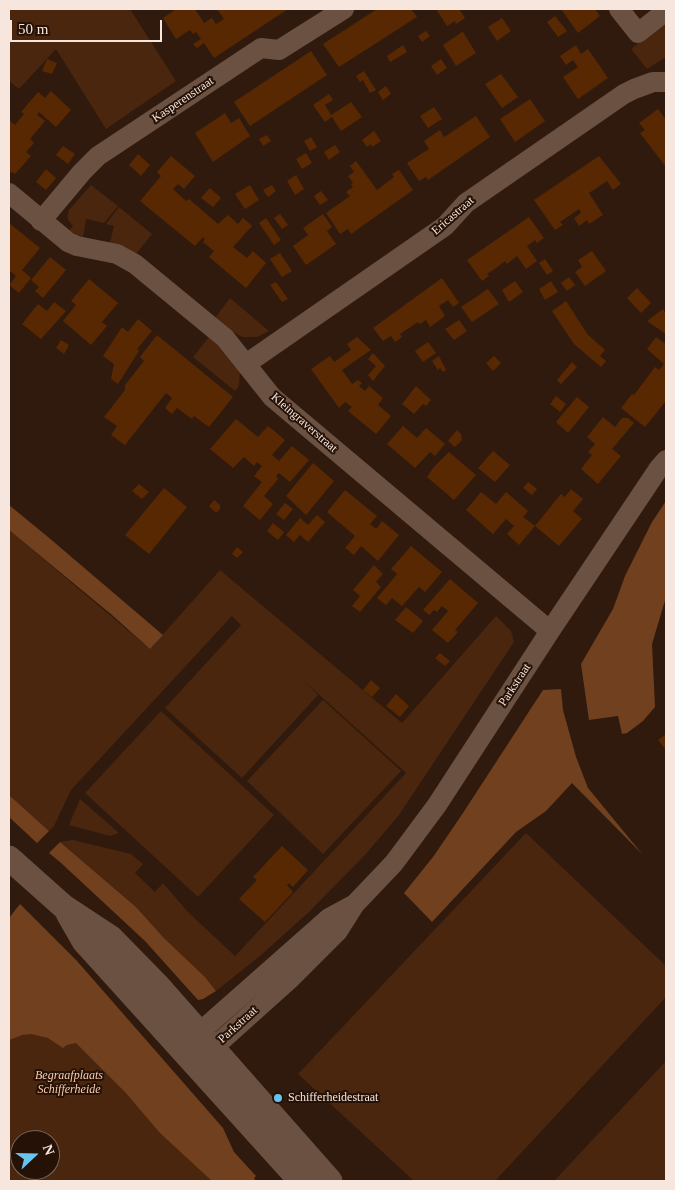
<!DOCTYPE html>
<html>
<head>
<meta charset="utf-8">
<style>
	body { margin:0 }
	#map { position:relative; width:675px; height:1190px; overflow:hidden; background:#301a0d; font-family:Georgia,serif }
	canvas { display:block }
	.frame { position:absolute; inset:0; border:10px solid #f6e6de; pointer-events:none }
	.north { position:absolute; left:10px; top:1130px; width:50px; height:50px; box-sizing:border-box; background:#251105; border:1px solid #79665c; border-radius:50%; rotate:69deg; font-size:14px; font-weight:700; line-height:20px; text-align:center; color:#f6e6de }
	.north::after { content:''; display:block; margin:auto; width:18px; height:22px; background:#69c3f1; clip-path:polygon(50% 0,100% 100%,50% 72%,0 100%) }
	.scale { position:absolute; left:10px; top:20px; width:152px; height:22px; box-sizing:border-box; border:2px solid #f6e6de; border-top:0; padding-left:6px; font-size:15px; line-height:18px; white-space:nowrap; color:#f6e6de; -webkit-text-stroke:4px #251105; paint-order:stroke }
</style>
</head>
<body>
<div id="map">
<canvas width="675" height="1190"></canvas>
<div class="frame"></div>
<div class="north">N</div>
<div class="scale">50 m</div>
</div>
<script>
const c = document.querySelector('canvas').getContext('2d');
c.lineJoin = 'round';
function paint(path, color) {
  c.fillStyle = color;
  c.fill(path, 'evenodd');
}
function toPath(rows) {
  const path = new Path2D();
  for (const r of rows) {
    path.moveTo(r[0], r[1]);
    for (let i = 2; i < r.length; i += 2) path.lineTo(r[i], r[i + 1]);
  }
  return path;
}
function stroke(path, color, width, dash) {
  c.strokeStyle = color;
  c.lineWidth = width;
  c.lineCap = dash ? 'butt' : 'round';
  c.setLineDash(dash || []);
  c.stroke(path);
}
function drawText(font, color, halo, rows, align = 'center') {
  c.font = font + ' Georgia,serif';
  c.lineWidth = 4;
  c.setLineDash([]);
  c.textBaseline = 'middle';
  c.strokeStyle = halo;
  c.fillStyle = color;
  for (const [text, x, y, turn = 0] of rows) {
    c.save();
    c.translate(x, y);
    c.rotate((+turn || 0) * Math.PI / 180);
    c.textAlign = isNaN(turn) ? turn : align;
    if (halo) c.strokeText(text, 0, 0);
    c.fillText(text, 0, 0);
    c.restore();
  }
}
paint(toPath([
	[9,9,130,9,176,81,106,129,56,49,19,89,9,81],
	[666,22,666,57,647,69,631,49],
	[91,185,118,206,104,223,86,219,83,237,69,231,73,226,68,220,68,214,69,210],
	[119,207,152,234,136,254,124,247,110,243,114,226,106,224],
	[230,298,269,331,257,337,243,337,231,331,215,318],
	[209,337,225,350,240,370,239,386,235,391,193,357],
	[9,530,150,649,220,570,402,723,496,616,511,631,514,642,399,815,365,855,309,912,260,956,216,991,205,977,164,938,136,907,60,842,73,840,131,854,143,864,135,873,155,892,163,883,188,912,235,956,406,773,303,680,318,695,242,778,165,708,241,625,232,616,71,790,54,826,49,831,9,795],
	[323,700,401,771,323,854,247,781],
	[161,711,274,815,198,897,85,793],
	[80,799,119,833,110,836,69,825],
	[526,833,666,966,666,997,495,1181,414,1181,298,1074],
	[9,969,233,1181,9,1181],
	[20,1140,50,1140,50,1170,20,1170],
	[666,1061,666,1181,554,1181]
]), '#49260d');
paint(toPath([
	[666,501,666,597,652,644,655,707,643,721,627,733,622,734,618,716,589,720,581,664,613,609,625,576,652,522],
	[9,505,48,537,163,635,150,649,112,615,9,530],
	[561,689,563,710,576,757,588,788,643,855,572,783,546,811,516,832,432,922,404,893,433,857,461,816,543,690],
	[9,795,49,831,37,843,9,817],
	[60,842,136,907,164,938,205,977,216,991,203,999,198,1000,145,941,60,862,49,853],
	[20,904,77,961,223,1128,234,1152,256,1176,254,1178,256,1181,212,1181,160,1133,125,1092,76,1043,67,1045,63,1048,48,1038,31,1034,22,1035,9,1040,9,918]
]), '#71401e');
paint(toPath([
	[176,9,195,9,204,23,212,18,216,24,224,19,217,9,288,9,214,58,204,43,197,48,193,44,201,39,196,32,193,34,190,30,176,39,163,18],
	[377,9,411,9,417,17,339,67,323,44],
	[436,9,459,9,465,18,456,24,455,21,447,26],
	[561,9,595,9,600,16,578,33],
	[555,16,567,31,558,37,547,22],
	[502,18,511,31,497,41,488,27],
	[426,31,430,36,422,42,418,36],
	[462,32,463,32,476,53,456,66,443,45],
	[403,45,407,52,390,62,387,56],
	[576,45,581,54,588,49,608,78,578,99,563,77,578,67,573,60,566,65,560,56],
	[311,51,327,75,250,126,234,102],
	[47,59,57,63,52,74,42,71],
	[441,59,447,68,437,75,431,66],
	[364,71,376,90,370,93,363,80,360,82,356,76],
	[501,74,518,97,502,108,485,84],
	[386,86,391,94,383,100,378,92],
	[51,91,71,110,56,127,39,112,37,115,45,121,30,139,34,143,26,152,31,156,15,174,9,171,9,123,10,121,15,125,24,114,21,112,38,92,45,98],
	[329,94,333,100,325,105,331,115,351,102,362,117,341,131,332,117,325,122,313,105],
	[530,99,545,121,515,142,500,119],
	[434,107,442,119,428,128,420,116],
	[658,109,666,120,666,167,640,133,645,130,639,123],
	[225,113,231,123,239,118,250,136,213,162,195,133],
	[476,116,490,137,428,180,426,177,419,181,407,163,429,149,424,141,440,130,444,137],
	[374,131,381,141,372,147,371,144,367,147,362,140],
	[267,135,271,141,263,146,259,139],
	[311,137,317,147,310,151,304,141],
	[335,145,340,152,329,160,324,152],
	[63,146,75,154,68,164,56,155],
	[306,153,312,163,302,169,296,159],
	[138,154,150,165,141,176,129,165],
	[171,156,195,176,184,189,178,184,173,189,186,201,189,199,218,224,228,215,238,224,243,218,252,226,233,247,247,258,253,251,266,263,246,288,209,257,214,251,203,242,205,239,203,237,195,246,140,201,161,176,157,172],
	[599,156,621,184,613,190,607,181,589,193,603,215,589,224,587,220,579,226,574,218,581,213,579,209,560,222,563,225,555,230,534,200],
	[356,161,377,190,394,177,392,174,399,170,413,190,351,234,348,229,340,234,326,213,350,196,346,192,353,187,351,184,353,183,348,176,354,172,350,166],
	[46,169,56,178,46,190,36,182],
	[296,175,304,189,295,195,287,181],
	[250,185,259,200,245,209,235,194],
	[272,185,276,191,268,197,263,190],
	[210,188,221,198,213,207,201,198],
	[321,191,328,200,320,205,314,196],
	[280,214,288,225,282,229,274,218],
	[323,214,332,227,327,231,336,244,306,265,293,246,308,235,303,228],
	[529,217,544,238,537,243,535,240,527,246,537,261,526,269,517,256,507,264,505,261,496,268,487,274,489,276,482,281,467,260],
	[266,218,281,240,274,245,259,223],
	[9,223,40,248,22,270,31,278,19,293,9,285,16,276,9,270],
	[592,251,606,271,585,286,575,272,582,267,578,260],
	[280,253,292,271,282,277,270,259],
	[50,257,66,270,43,298,35,291,39,287,31,280],
	[545,259,553,271,547,275,539,263],
	[569,277,575,285,567,291,561,283],
	[442,278,459,303,453,307,448,300,439,306,445,316,430,327,426,320,420,324,418,322,400,334,402,337,395,342,391,336,383,341,373,328],
	[89,279,118,303,102,322,107,326,91,345,63,321,76,305,71,301],
	[515,281,523,292,509,302,502,290],
	[551,281,558,292,545,300,539,289],
	[276,282,288,299,282,302,270,285],
	[637,288,651,303,641,313,627,298],
	[488,289,499,304,472,322,461,307],
	[566,301,588,335,605,350,600,356,606,361,601,367,574,344,552,311],
	[54,302,66,311,41,339,22,324,38,304,47,311],
	[663,309,666,314,666,334,647,321],
	[138,319,152,331,137,349,139,351,118,384,111,379,114,364,103,356,122,327,128,332],
	[459,320,467,331,454,340,445,329],
	[157,335,233,397,209,427,194,416,192,419,177,408,172,414,165,408,172,398,166,393,125,445,111,435,117,426,104,417,125,390,125,385,144,361,140,357],
	[357,337,371,350,342,370,352,384,358,380,362,383,359,386,365,391,369,386,383,398,378,405,391,416,376,434,348,411,352,407,345,402,339,408,311,369,330,356,334,362,351,350,347,344],
	[656,337,666,344,666,401,645,427,621,408,632,394,634,395,655,367,659,370,664,364,647,349],
	[61,340,69,345,64,354,56,348],
	[428,342,436,353,423,362,415,351],
	[373,353,385,366,373,381,368,375,376,366,368,359],
	[439,356,446,370,443,372,440,368,438,370,432,361],
	[494,356,501,363,493,371,486,363],
	[572,362,577,367,561,384,557,380],
	[416,386,431,400,426,406,423,404,414,414,402,404],
	[556,396,566,404,560,412,550,404],
	[577,397,589,407,568,433,556,422],
	[603,417,615,427,622,418,628,418,634,423,612,449,621,456,598,484,581,469,592,455,588,452,595,444,587,437],
	[236,419,258,437,268,426,285,440,272,455,279,461,292,446,309,460,290,482,279,473,276,476,278,479,264,496,273,504,260,520,243,506,262,482,254,476,262,466,257,462,254,466,244,457,233,468,210,449],
	[403,426,417,438,426,428,445,444,435,456,430,452,415,468,387,444],
	[457,430,461,434,462,440,455,447,448,441],
	[493,451,510,465,495,482,478,468],
	[449,452,476,475,454,500,427,477,433,468],
	[313,463,334,481,306,515,286,496],
	[528,482,537,489,532,495,523,488],
	[139,484,149,492,142,499,132,491],
	[164,488,187,507,149,554,125,535],
	[571,489,583,499,573,511,582,519,559,546,535,526,561,494,565,497],
	[345,490,377,516,370,524,376,529,382,521,399,535,378,561,361,546,354,555,345,548,355,536,327,512],
	[481,492,496,504,506,492,528,511,523,517,535,526,519,545,507,534,514,526,506,519,493,534,466,510],
	[214,500,220,505,220,509,216,513,209,506],
	[285,503,293,509,284,520,276,514],
	[317,515,325,522,308,542,300,535,294,542,286,535,300,518,308,525],
	[273,523,284,532,278,540,267,531],
	[411,546,442,572,425,592,419,587,402,606,392,598,386,605,377,598,397,574,391,569],
	[237,547,243,552,237,558,232,554],
	[374,565,383,574,376,582,381,587,360,612,352,606,360,596,353,590],
	[450,579,478,603,455,630,458,632,448,643,432,630,448,611,442,606,437,612,434,610,429,615,423,610],
	[406,607,423,621,413,633,395,620],
	[440,653,450,661,445,666,435,658],
	[371,680,380,688,372,697,363,690],
	[396,694,409,706,400,717,386,706],
	[666,734,666,750,658,740],
	[282,846,308,870,293,887,289,883,287,885,293,892,265,922,239,899,257,880,253,877]
]), '#582803');
stroke(toPath([
	[619,9,638,33,666,11],
	[9,193,68,242,77,246,117,254,135,264,225,338,272,397,550,631],
	[41,221,82,172,98,156,261,48,279,50,344,9],
	[246,364,445,226,466,203,624,94,634,89,653,82,666,82],
	[193,1047,200,1033,209,1024,329,918,353,905],
	[200,1053,213,1048,291,978,338,931,355,904,394,863,437,805,550,631,659,468,666,460]
]), '#6a5142', 20);
stroke(toPath([
	[9,858,64,907,111,938,158,986,330,1181],
	[68,913,84,941,301,1181]
]), '#6a5142', 25);
for (const [x, y, r, color] of [
	[278,1098,5,"#69c3f1"]
]) {
  const dot = new Path2D();
  dot.arc(x, y, r, 0, 2 * Math.PI);
  c.fillStyle = color;
  c.fill(dot);
  stroke(dot, '#251105', 2);
}
drawText('12px', '#f6e6de', '#251105', [
	["Kasperenstraat",183,100,-34],
	["Ericastraat",453,216,-41],
	["Kleingraverstraat",304,423,41],
	["Parkstraat",515,685,-57],
	["Parkstraat",238,1025,-42]
]);
drawText('italic 12px', '#fdccaf', '#251105', [
	["Begraafplaats",69,1076],
	["Schifferheide",69,1090]
]);
drawText('12px', '#f6e6de', '#251105', [
	["Schifferheidestraat",288,1098]
], 'left');
</script>
</body>
</html>
